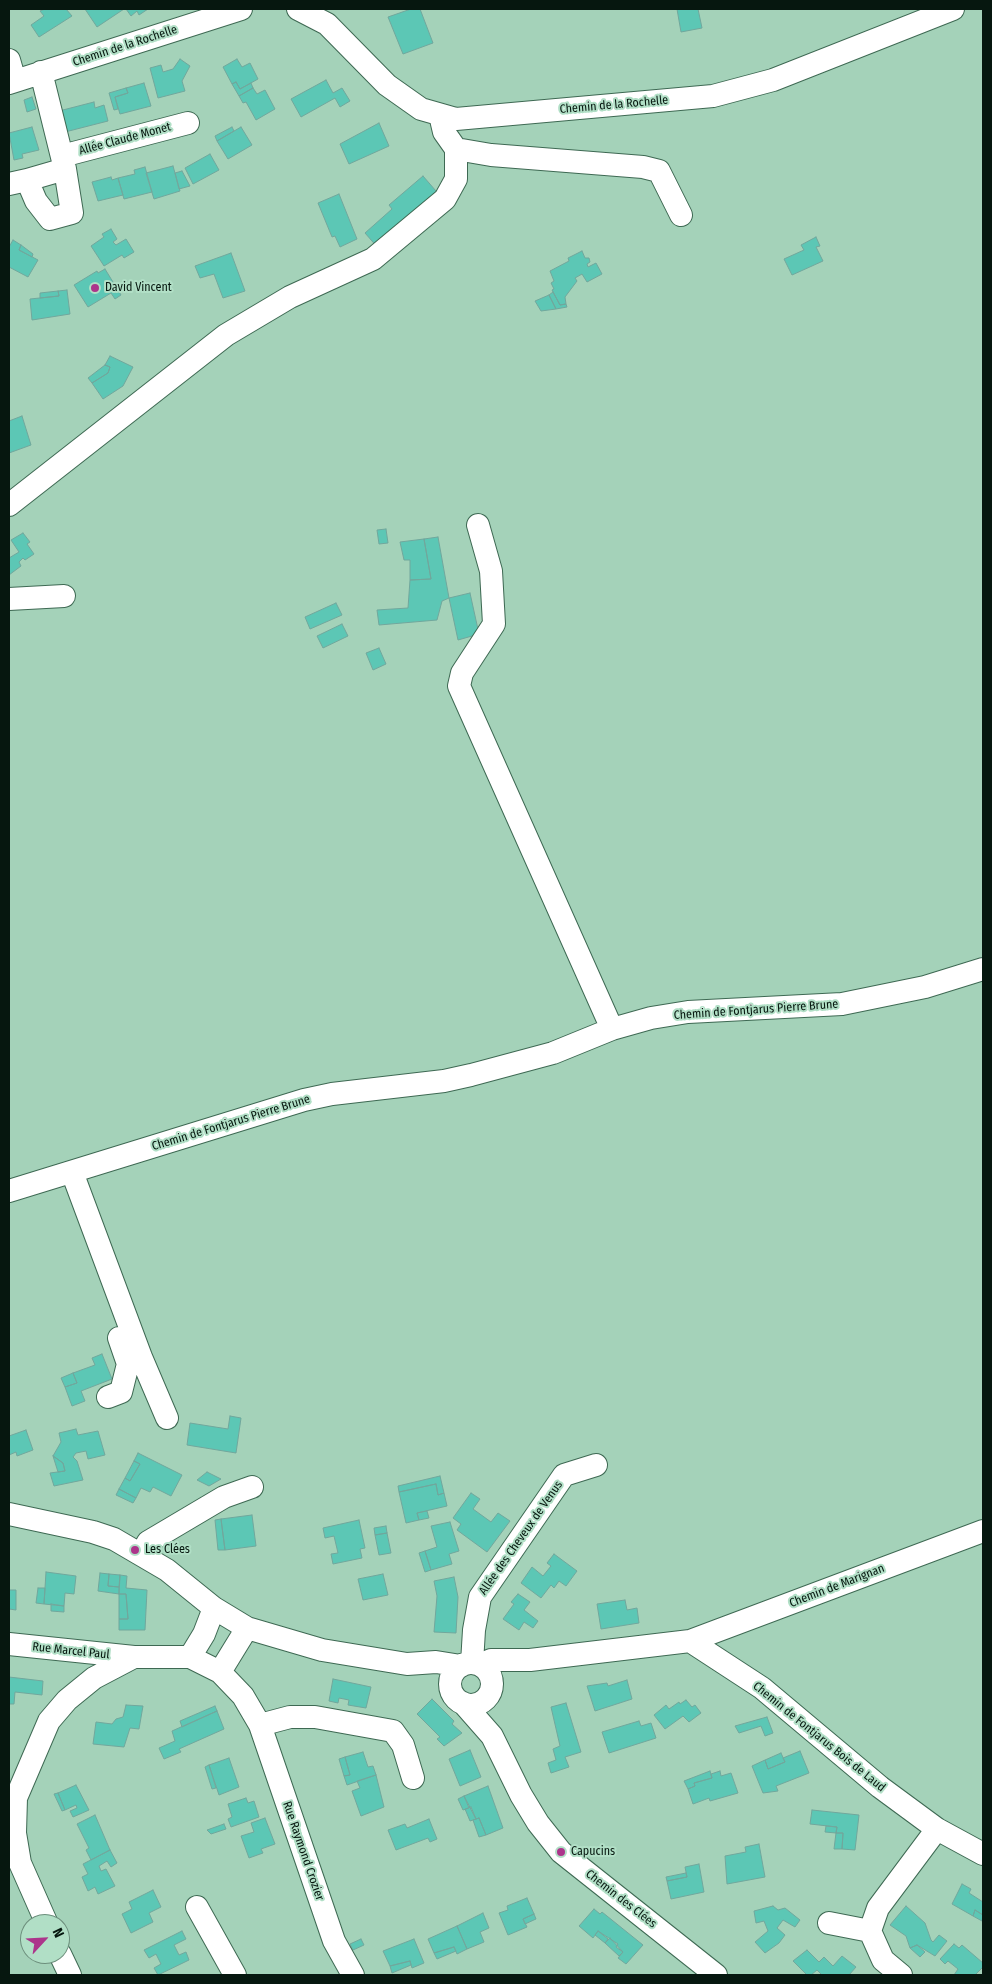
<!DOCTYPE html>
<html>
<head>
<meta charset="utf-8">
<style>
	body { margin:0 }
	#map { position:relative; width:992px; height:1984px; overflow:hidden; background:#a4d2b9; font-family:"Fira Sans Condensed",sans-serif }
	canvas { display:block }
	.frame { position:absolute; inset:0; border:10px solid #06170f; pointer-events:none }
	.north { position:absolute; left:20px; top:1914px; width:50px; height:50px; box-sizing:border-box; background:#b1dfc6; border:1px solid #6d8f7d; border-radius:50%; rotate:65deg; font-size:14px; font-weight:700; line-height:20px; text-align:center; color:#06170f }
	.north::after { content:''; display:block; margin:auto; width:18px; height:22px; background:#ac358b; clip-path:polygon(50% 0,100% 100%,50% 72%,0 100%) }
</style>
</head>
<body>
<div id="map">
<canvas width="992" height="1984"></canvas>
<div class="frame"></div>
<div class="north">N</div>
</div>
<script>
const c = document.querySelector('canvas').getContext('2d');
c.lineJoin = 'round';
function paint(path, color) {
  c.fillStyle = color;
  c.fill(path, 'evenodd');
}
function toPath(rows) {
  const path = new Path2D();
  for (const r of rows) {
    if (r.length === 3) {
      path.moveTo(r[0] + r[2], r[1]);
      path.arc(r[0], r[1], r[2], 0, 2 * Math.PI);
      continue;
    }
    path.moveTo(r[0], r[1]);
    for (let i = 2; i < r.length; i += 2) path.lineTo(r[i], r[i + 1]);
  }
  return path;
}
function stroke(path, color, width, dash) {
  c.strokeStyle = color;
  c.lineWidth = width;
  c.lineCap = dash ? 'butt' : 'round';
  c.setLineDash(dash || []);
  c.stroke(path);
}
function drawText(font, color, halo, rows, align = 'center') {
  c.font = font + ' "Fira Sans Condensed",sans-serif';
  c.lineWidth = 4;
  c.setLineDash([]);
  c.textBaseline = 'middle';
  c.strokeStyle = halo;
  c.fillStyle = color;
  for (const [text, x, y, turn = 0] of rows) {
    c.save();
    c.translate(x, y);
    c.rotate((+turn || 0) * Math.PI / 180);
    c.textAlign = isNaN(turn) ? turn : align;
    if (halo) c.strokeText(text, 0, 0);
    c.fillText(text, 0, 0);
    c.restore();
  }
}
const building = toPath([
	[45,9,66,9,72,16,39,37,31,25,44,16,40,11,45,9],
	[85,9,124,9,97,27,85,9],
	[126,9,148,9,139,15,137,11,131,16,126,9],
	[411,9,420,9,433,43,403,54,388,17,411,9],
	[677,9,698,9,702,28,681,32,677,9],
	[180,59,190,66,182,81,185,91,158,98,150,68,161,65,163,72,173,69,180,59],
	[237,59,242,67,250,63,258,79,240,89,236,82,232,84,223,67,237,59],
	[326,80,333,93,342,88,350,101,340,107,335,98,301,117,291,99,326,80],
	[236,82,240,89,251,83,253,88,239,96,232,84,236,82],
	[144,83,151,106,120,114,115,97,128,93,126,88,144,83],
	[126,88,128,93,115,97,118,109,114,110,109,93,126,88],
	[253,88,257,94,265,90,275,109,256,120,246,102,243,103,239,96,253,88],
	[32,97,36,109,27,112,24,100,32,97],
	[94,102,95,108,104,105,108,121,65,132,59,111,94,102],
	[379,123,389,146,349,164,340,144,379,123],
	[32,127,39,150,22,154,23,158,14,160,9,133,32,127],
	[232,127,234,131,217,141,215,136,232,127],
	[241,127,252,145,228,159,217,141,241,127],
	[210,154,219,170,193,184,185,168,210,154],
	[173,166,180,191,154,199,146,173,173,166],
	[145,167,152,192,124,199,118,178,135,174,134,170,145,167],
	[182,171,190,186,179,189,175,173,182,171],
	[423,176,436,191,433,195,379,249,365,233,392,209,389,205,423,176],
	[111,177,112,180,118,178,123,195,98,201,92,182,111,177],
	[339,194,357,239,340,247,335,236,332,237,318,203,339,194],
	[111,229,117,239,113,242,116,245,126,239,134,252,124,258,122,255,104,266,91,246,104,237,102,234,111,229],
	[816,237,820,246,816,247,823,261,792,275,784,259,804,250,801,245,816,237],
	[13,240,21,245,19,250,38,260,28,277,9,267,9,247,13,240],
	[21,245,33,254,32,257,19,250,21,245],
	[582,251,585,258,589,258,590,262,587,264,588,267,596,263,602,274,587,282,582,274,575,278,577,281,565,297,566,304,560,305,552,290,554,289,551,283,554,281,550,271,569,261,568,258,582,251],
	[231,253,245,291,223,298,214,274,200,278,195,266,231,253],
	[105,269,121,295,115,299,111,293,88,307,74,285,97,271,98,273,105,269],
	[67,290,70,314,32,320,30,299,59,296,58,291,67,290],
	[58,291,59,296,40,298,40,293,58,291],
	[553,292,560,305,566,304,567,307,556,309,549,295,553,292],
	[549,295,556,309,541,311,535,301,549,295],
	[110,356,133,367,123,386,103,399,92,383,108,373,110,367,105,365,110,356],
	[105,365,110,367,108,373,92,383,88,378,105,365],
	[22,416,31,445,9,453,9,421,22,416],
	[386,529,388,543,379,544,377,530,386,529],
	[23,533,30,542,27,544,34,554,25,560,23,558,19,562,21,566,9,575,9,558,19,552,11,540,23,533],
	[438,537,449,598,442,601,437,620,379,625,377,610,408,608,410,580,431,579,424,539,438,537],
	[424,539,431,579,410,580,410,560,404,560,400,542,424,539],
	[470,593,479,634,458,640,449,598,470,593],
	[336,603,342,615,310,629,305,617,336,603],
	[342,624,348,636,323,648,317,636,342,624],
	[379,648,386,664,373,670,366,653,379,648],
	[102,1354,112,1379,81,1391,85,1401,72,1406,65,1387,77,1383,73,1373,95,1365,92,1358,102,1354],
	[73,1373,77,1383,65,1387,61,1378,73,1373],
	[230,1416,241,1418,236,1453,187,1445,190,1423,228,1429,230,1416],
	[76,1429,78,1435,98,1431,105,1455,88,1459,86,1451,76,1453,73,1457,77,1461,83,1480,54,1486,50,1473,65,1471,63,1463,53,1456,61,1442,59,1433,76,1429],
	[26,1430,33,1450,17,1456,16,1452,9,1455,9,1436,26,1430],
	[138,1453,182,1475,171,1496,153,1487,150,1492,141,1488,136,1498,119,1489,125,1478,130,1481,140,1464,134,1461,138,1453],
	[53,1456,63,1463,65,1471,58,1472,53,1456],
	[134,1461,140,1464,130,1481,125,1478,134,1461],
	[207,1472,221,1479,209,1486,197,1480,207,1472],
	[440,1476,444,1493,438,1495,436,1484,399,1492,398,1486,440,1476],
	[436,1484,438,1495,444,1493,447,1506,417,1513,419,1520,406,1523,399,1492,436,1484],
	[119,1489,136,1498,133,1503,116,1495,119,1489],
	[471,1493,480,1499,473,1509,491,1522,498,1513,510,1521,487,1552,457,1530,461,1524,453,1518,471,1493],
	[427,1511,429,1518,419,1520,417,1513,427,1511],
	[252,1515,256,1546,225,1550,221,1519,252,1515],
	[221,1519,225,1550,218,1550,215,1520,221,1519],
	[359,1520,365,1548,360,1549,362,1558,333,1564,331,1554,338,1553,334,1536,325,1538,323,1528,359,1520],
	[450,1522,459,1551,449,1554,452,1564,431,1570,425,1551,437,1547,431,1526,450,1522],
	[386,1526,387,1533,375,1535,374,1528,386,1526],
	[387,1533,391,1553,379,1555,375,1535,387,1533],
	[425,1551,431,1570,425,1572,419,1553,425,1551],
	[554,1554,577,1571,566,1586,559,1581,554,1588,551,1585,541,1598,521,1583,532,1567,543,1576,551,1566,547,1563,554,1554],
	[46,1572,76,1576,74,1594,65,1593,64,1606,44,1604,46,1572],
	[100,1573,109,1574,108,1586,119,1587,119,1594,98,1591,100,1573],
	[109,1574,120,1575,119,1587,108,1586,109,1574],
	[383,1574,388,1595,363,1600,358,1579,383,1574],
	[120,1575,127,1576,126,1588,147,1590,145,1630,119,1630,119,1619,128,1619,126,1594,119,1594,120,1575],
	[454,1577,458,1597,456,1633,434,1632,437,1596,434,1581,454,1577],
	[38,1588,45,1588,44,1604,36,1603,38,1588],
	[9,1590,16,1590,16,1610,9,1609,9,1590],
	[119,1594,126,1594,128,1619,119,1619,119,1594],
	[518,1594,530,1602,524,1610,538,1621,533,1628,524,1622,519,1630,503,1619,514,1604,511,1602,518,1594],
	[625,1600,627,1610,637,1608,639,1623,601,1629,597,1604,625,1600],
	[51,1604,64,1606,64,1612,51,1611,51,1604],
	[9,1677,43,1681,42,1695,15,1692,14,1704,9,1704,9,1677],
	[333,1679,371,1687,366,1708,348,1705,349,1700,339,1698,338,1703,329,1701,333,1679],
	[627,1680,632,1699,595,1711,587,1686,607,1683,608,1686,627,1680],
	[432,1699,454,1721,452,1724,462,1733,444,1746,437,1739,440,1737,417,1714,432,1699],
	[686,1700,692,1707,695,1705,701,1713,689,1722,683,1716,665,1729,654,1715,666,1705,669,1709,679,1702,680,1704,686,1700],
	[566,1703,581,1752,565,1757,569,1767,551,1773,548,1763,556,1760,553,1749,560,1746,551,1707,566,1703],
	[126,1705,143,1706,139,1729,130,1728,124,1747,93,1744,96,1722,112,1724,116,1719,123,1717,126,1705],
	[215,1706,217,1711,182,1727,180,1721,215,1706],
	[217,1711,224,1729,179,1749,181,1752,164,1759,159,1748,175,1741,172,1731,217,1711],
	[767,1717,773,1733,765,1736,761,1726,739,1733,735,1726,767,1717],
	[639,1721,641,1726,651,1723,656,1738,609,1753,602,1732,639,1721],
	[470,1750,481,1777,460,1786,449,1759,470,1750],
	[800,1751,809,1773,776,1786,778,1791,763,1793,752,1766,765,1760,768,1769,785,1762,783,1758,800,1751],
	[363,1752,368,1767,373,1766,376,1775,347,1785,344,1776,350,1775,345,1757,363,1752],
	[781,1753,785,1762,768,1769,765,1760,781,1753],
	[345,1757,350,1775,344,1776,339,1759,345,1757],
	[229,1758,239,1787,219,1795,209,1765,229,1758],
	[209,1765,216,1788,212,1789,205,1767,209,1765],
	[710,1771,712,1778,694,1783,695,1786,688,1789,684,1781,710,1771],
	[720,1771,721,1776,731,1773,738,1793,710,1801,709,1798,693,1804,688,1789,695,1786,694,1783,712,1778,711,1774,720,1771],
	[376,1775,384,1807,361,1816,352,1791,360,1788,357,1781,376,1775],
	[76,1785,89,1810,73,1817,70,1811,77,1808,76,1805,65,1810,58,1793,76,1785],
	[488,1786,503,1828,486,1835,479,1818,476,1819,464,1796,488,1786],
	[58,1793,65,1810,62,1811,54,1794,58,1793],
	[464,1796,469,1808,463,1810,458,1799,464,1796],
	[246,1798,248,1803,254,1801,259,1817,231,1827,228,1819,232,1817,228,1804,246,1798],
	[471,1807,476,1819,470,1821,465,1809,471,1807],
	[812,1810,859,1815,855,1850,842,1849,843,1833,836,1833,837,1827,810,1824,812,1810],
	[95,1815,110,1850,91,1860,86,1850,89,1848,77,1824,95,1815],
	[265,1818,275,1844,261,1849,263,1853,249,1858,241,1836,254,1832,251,1823,265,1818],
	[479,1818,486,1835,479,1837,473,1820,479,1818],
	[429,1819,437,1839,430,1842,428,1838,396,1850,388,1830,405,1824,407,1828,429,1819],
	[224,1824,226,1829,211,1834,207,1830,224,1824],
	[826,1826,837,1827,836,1833,825,1832,826,1826],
	[836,1833,843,1833,842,1849,834,1849,836,1833],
	[759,1844,765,1877,727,1884,725,1856,746,1852,745,1847,759,1844],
	[110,1850,117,1863,111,1867,107,1861,99,1866,101,1871,106,1869,115,1886,98,1894,95,1887,88,1891,82,1877,88,1874,83,1864,110,1850],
	[699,1864,704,1892,671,1899,667,1881,687,1877,685,1867,699,1864],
	[686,1873,687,1877,667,1881,666,1877,686,1873],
	[962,1884,971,1889,969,1893,983,1902,983,1915,975,1910,973,1916,952,1904,962,1884],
	[153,1890,161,1907,149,1913,153,1922,131,1933,122,1914,132,1909,129,1902,153,1890],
	[527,1898,534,1914,523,1919,527,1927,508,1935,499,1913,508,1910,507,1906,527,1898],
	[773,1906,778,1910,785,1908,800,1920,795,1927,783,1920,777,1928,785,1935,779,1943,765,1953,755,1942,768,1931,764,1921,756,1923,754,1911,773,1906],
	[906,1906,925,1923,931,1940,933,1942,939,1935,947,1941,935,1956,917,1945,910,1948,906,1936,890,1925,906,1906],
	[594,1909,600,1914,602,1912,643,1945,626,1964,618,1958,623,1952,616,1947,618,1944,598,1931,593,1938,579,1926,594,1909],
	[975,1910,983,1915,982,1921,973,1916,975,1910],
	[483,1913,489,1928,480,1932,484,1942,467,1949,457,1926,483,1913],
	[534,1914,536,1919,525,1924,523,1919,534,1914],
	[457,1926,467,1949,457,1954,454,1947,434,1953,428,1939,457,1926],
	[182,1931,186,1939,174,1945,179,1955,186,1952,189,1960,158,1975,154,1968,161,1964,156,1954,149,1958,144,1950,182,1931],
	[598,1931,608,1939,605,1943,595,1935,598,1931],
	[610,1938,623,1952,619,1956,605,1943,610,1938],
	[361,1939,364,1945,353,1950,350,1944,361,1939],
	[414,1939,424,1963,412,1968,410,1961,390,1966,383,1951,414,1939],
	[954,1944,959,1948,962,1945,983,1963,983,1967,975,1975,954,1975,958,1969,948,1961,945,1964,940,1959,954,1944],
	[917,1945,925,1952,920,1957,910,1948,917,1945],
	[454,1947,456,1951,437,1959,434,1953,454,1947],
	[807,1950,819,1962,824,1957,833,1966,842,1956,856,1967,849,1975,822,1975,817,1970,811,1975,807,1975,793,1961,807,1950],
	[410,1961,411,1965,392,1973,390,1966,410,1961]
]);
paint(building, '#5cc7b5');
stroke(building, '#71a79c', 1);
const minor = toPath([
	[298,9,327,24,387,85,421,109,456,119,713,96,773,80,953,9],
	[9,60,15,81],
	[9,83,241,9],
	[440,115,444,132,456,149,491,155,643,167,659,171,681,215],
	[62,156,188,123],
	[27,180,65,169],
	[9,184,27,180,36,201,50,219,72,213,65,169,41,72],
	[9,505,226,335,290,297,373,259,445,199,456,179,456,149],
	[478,525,491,571,494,624,462,673,459,686,612,1029],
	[9,599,64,596],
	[72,1172,141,1357,167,1418],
	[9,1191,304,1100,332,1094,444,1081,471,1075,553,1053,612,1029,651,1018,688,1012,842,1004,925,987,983,969],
	[108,1397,121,1392,128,1364,119,1338],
	[9,1514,93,1532,114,1539,167,1570,214,1608,247,1628,322,1650,407,1664,436,1662,461,1666],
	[141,1554,148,1542,224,1497,252,1487],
	[690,1641,762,1688,880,1787,937,1829,983,1854],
	[9,1644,134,1657,190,1657,220,1672,243,1696,260,1725,334,1941,353,1975],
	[190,1657,204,1634,214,1608],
	[472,1663,474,1630,480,1597,564,1475,596,1465],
	[471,1684,21],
	[480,1665,491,1660,530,1660,690,1641,983,1531],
	[220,1672,247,1628],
	[463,1703,492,1736,521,1795,538,1823,561,1852,716,1975],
	[260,1725,290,1717,315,1717,393,1731,403,1745,413,1778],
	[197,1907,235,1975],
	[829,1923,870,1931],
	[47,1924,20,1863,15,1833,16,1798,49,1721,67,1700,94,1678,134,1657],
	[60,1954,70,1975],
	[901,1975,883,1960,870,1931,878,1908,937,1829]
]);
stroke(minor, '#3e6953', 24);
stroke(minor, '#fff', 22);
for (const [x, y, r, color] of [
	[95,288,5,"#ac358b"],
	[135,1550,5,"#ac358b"],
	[561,1852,5,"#ac358b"]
]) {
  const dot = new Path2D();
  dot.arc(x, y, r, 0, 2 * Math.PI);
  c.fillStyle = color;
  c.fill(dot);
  stroke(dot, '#b1dfc6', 2);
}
drawText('12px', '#06170f', '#b1dfc6', [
	["Chemin de la Rochelle",125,46,-18],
	["Chemin de la Rochelle",614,105,-5],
	["Allée Claude Monet",125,139,-15],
	["Chemin de Fontjarus Pierre Brune",756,1010,-4],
	["Chemin de Fontjarus Pierre Brune",231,1123,-17],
	["Allée des Cheveux de Venus",521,1538,-55],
	["Chemin de Marignan",837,1586,-21],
	["Rue Marcel Paul",71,1651,6],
	["Chemin de Fontjarus Bois de Laud",819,1737,39],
	["Rue Raymond Crozier",303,1851,71],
	["Chemin des Clées",621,1899,38]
]);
drawText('12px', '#06170f', '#b1dfc6', [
	["David Vincent",105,288],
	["Les Clées",145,1550],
	["Capucins",571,1852]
], 'left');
</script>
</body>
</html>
